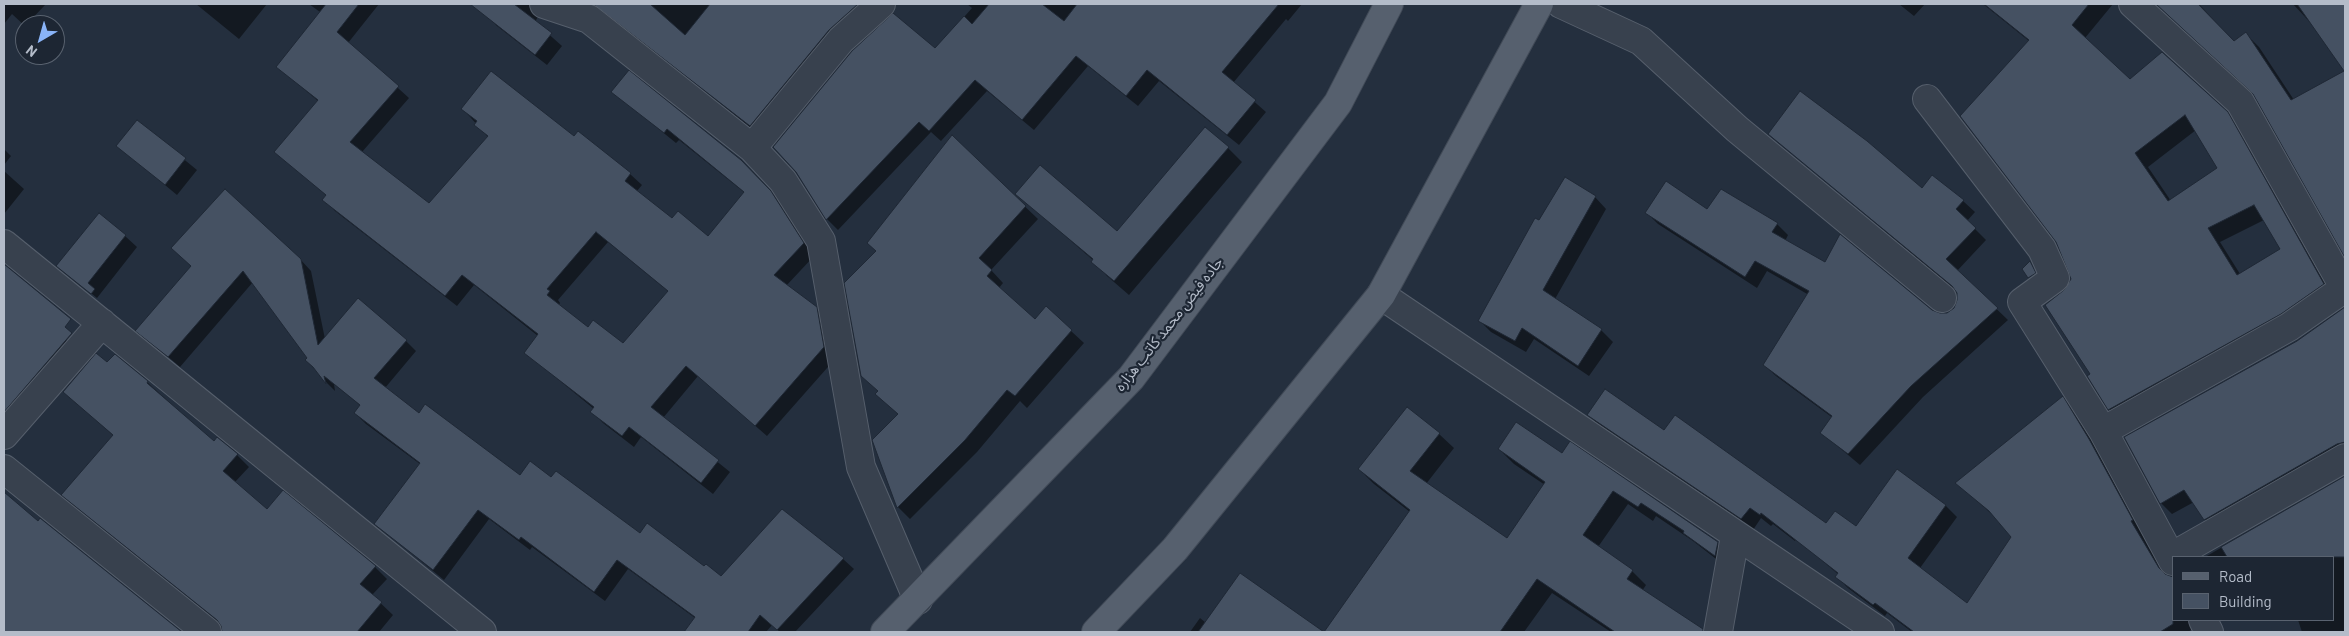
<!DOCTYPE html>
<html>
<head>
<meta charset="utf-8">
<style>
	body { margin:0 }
	#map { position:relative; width:2349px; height:636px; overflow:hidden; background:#242f3e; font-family:Barlow,sans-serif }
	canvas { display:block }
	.frame { position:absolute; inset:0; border:5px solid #b4bcc9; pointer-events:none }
	.legend { position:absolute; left:2172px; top:556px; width:162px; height:65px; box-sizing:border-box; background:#1d2633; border:1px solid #59626f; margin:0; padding:6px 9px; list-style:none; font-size:15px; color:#b4bcc9 }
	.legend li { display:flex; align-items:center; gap:10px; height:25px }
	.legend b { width:25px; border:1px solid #59626f }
	.north { position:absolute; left:15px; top:15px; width:50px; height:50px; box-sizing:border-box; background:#1d2633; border:1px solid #59626f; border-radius:50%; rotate:218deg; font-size:14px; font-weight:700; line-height:20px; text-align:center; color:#b4bcc9 }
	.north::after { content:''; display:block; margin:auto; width:18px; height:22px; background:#8ab4f8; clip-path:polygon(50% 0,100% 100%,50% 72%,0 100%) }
</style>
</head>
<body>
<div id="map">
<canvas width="2349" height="636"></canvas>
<div class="frame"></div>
<ul class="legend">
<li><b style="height:6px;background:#56606e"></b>Road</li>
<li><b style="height:14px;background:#455162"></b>Building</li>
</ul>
<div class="north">N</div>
</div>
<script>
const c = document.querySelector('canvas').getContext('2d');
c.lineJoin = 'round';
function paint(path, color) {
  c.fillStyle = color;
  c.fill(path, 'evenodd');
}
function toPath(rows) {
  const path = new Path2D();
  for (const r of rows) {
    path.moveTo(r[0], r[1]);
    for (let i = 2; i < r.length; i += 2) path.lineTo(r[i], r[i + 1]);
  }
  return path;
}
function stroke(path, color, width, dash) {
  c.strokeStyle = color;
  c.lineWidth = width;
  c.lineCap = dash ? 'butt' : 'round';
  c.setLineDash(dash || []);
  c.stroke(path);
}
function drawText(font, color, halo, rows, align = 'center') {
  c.font = font + ' Barlow,"Noto Sans Arabic",sans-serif';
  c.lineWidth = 4.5;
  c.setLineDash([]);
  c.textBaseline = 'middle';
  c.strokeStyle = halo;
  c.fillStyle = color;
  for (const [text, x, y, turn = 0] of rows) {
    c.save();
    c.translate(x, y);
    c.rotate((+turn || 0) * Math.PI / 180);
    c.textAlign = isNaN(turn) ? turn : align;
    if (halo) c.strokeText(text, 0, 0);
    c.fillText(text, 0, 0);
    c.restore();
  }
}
paint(toPath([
	[4,4,46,4,25,26,12,14,4,24],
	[196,4,267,4,239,39],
	[309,4,379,4,348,43,409,98,362,152,429,205,488,137,463,109,575,138,630,174,642,185,637,191,672,219,708,238,745,193,679,140,676,143,613,92,753,172,782,203,815,255,786,286,816,308,828,320,835,359,767,436,698,376,663,418,730,472,713,494,641,437,634,447,603,423,592,411,594,409,525,352,538,336,474,285,457,306,335,211,324,199,327,196,276,152,318,101,278,67,320,12],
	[608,242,669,292,623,345,588,328,558,306,560,303,558,300],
	[479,4,545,4,535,22,562,46,547,65,497,26,485,14,487,12],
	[617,4,881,4,761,136,620,24,609,13],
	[967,4,1302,4,1288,21,1286,19,1233,83,1266,112,1239,145,1159,81,1138,106,1088,66,1034,130,987,91,941,141,931,132,838,230,827,219,797,172,935,50,972,8],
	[1899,4,1925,4,1914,16],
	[1983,4,2113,4,2085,38,2130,80,2227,113,2241,127,2336,297,2123,423,2109,409,2089,377,2092,374,2065,291,2072,279,2029,41],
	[2196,130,2219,169,2171,201,2148,167],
	[2264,220,2281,249,2240,274,2220,242],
	[2158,4,2199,4,2235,43,2246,34,2259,47,2294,100,2345,72,2345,255,2256,95],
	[2293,4,2345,4,2345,70,2319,32],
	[137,121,197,170,177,195,118,146],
	[1770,134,1922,190,1963,201,1975,212,1967,221,1986,240,1957,271,2008,320,1923,397,1860,465,1822,433,1833,418,1776,376,1764,365,1809,295,1767,271,1757,288,1658,224,1647,213,1708,211,1777,224,1788,235,1785,241,1825,264,1940,315,1947,314,1955,309,1959,300,1958,293],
	[952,137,1038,219,991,270,1003,283,999,288,1035,320,1046,308,1084,343,1027,408,1020,401,977,452,910,519,898,507,874,440,899,415,876,394,879,392,862,375,877,251],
	[1228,148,1242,162,1129,295,1107,276,1094,261,1017,194,1117,233],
	[4,149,11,156,4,165],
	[4,171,24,189,4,214],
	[1595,197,1606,209,1555,299,1601,330,1613,342,1589,376,1534,339,1526,352,1491,332,1480,321,1539,222],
	[125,236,137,247,97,298,70,276],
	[300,259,311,271,325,339,406,341,416,351,385,388,419,414,520,477,552,479,640,535,721,577,843,559,854,569,795,632,780,632,772,625,766,632,687,632,695,618,628,569,605,601,532,547,530,550,489,519,444,580,376,524,420,464,366,424,355,413,361,406,334,384,335,391,327,383,253,282,180,367,137,330,192,267],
	[4,288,79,351,4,437],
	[2345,309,2345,457,2216,531,2205,520,2194,502,2172,514,2161,503,2297,342],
	[107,363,147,382,214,443,237,455,249,467,235,482,267,510,375,567,387,579,372,595,393,615,379,632,224,632,222,625,74,506,62,494,114,436,64,392],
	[2063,398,2074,409,2100,452,2143,531,2142,532,2167,576,2173,620,2205,620,2188,632,1912,632,1887,613,1885,616,1848,588,1837,577,1839,575,1805,546,1826,525,1856,528,1898,471,1946,506,1957,517,1920,568,1967,604,2012,537,1995,517,1957,483],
	[1589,415,1810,518,1795,541,1773,524,1771,526,1761,518,1753,530,1600,427],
	[1439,434,1454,448,1426,484,1507,539,1545,485,1514,464,1499,449,1562,454,1717,543,1732,557,1729,569,1693,541,1656,516,1653,521,1628,504,1598,547,1632,571,1646,585,1642,591,1704,632,1611,632,1552,593,1524,632,1325,632,1410,512,1374,484,1359,469],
	[2345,477,2345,632,2302,632,2298,620,2333,620,2333,557,2205,557],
	[4,493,38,523,40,520,180,632,4,632],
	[1240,575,1322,632,1190,632,1200,618,1206,623]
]), '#0007');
const building = toPath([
	[326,4,359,4,337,32,399,86,350,142,429,203,488,136,474,125,477,121,461,109,491,71,574,136,578,131,631,173,625,181,672,218,678,211,708,236,744,192,667,129,664,133,611,92,629,70,741,160,771,191,804,243,774,275,817,307,824,347,755,426,686,366,651,407,719,460,701,483,629,427,622,436,590,412,594,407,524,353,538,334,462,275,445,296,322,200,326,195,274,152,318,100,276,67,326,4],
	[596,232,668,291,623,343,593,320,588,327,547,295,550,291,547,289,596,232],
	[470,4,514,4,552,33,535,55,470,4],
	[593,4,650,4,685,35,710,4,858,4,829,30,750,126,593,4],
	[989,4,1042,4,1064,21,1077,4,1279,4,1222,72,1256,100,1227,135,1147,70,1126,96,1076,56,1022,120,975,80,929,131,919,122,826,220,796,172,773,147,852,51,893,13,935,48,964,16,972,24,989,4],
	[1984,4,2089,4,2072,25,2130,79,2162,52,2228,112,2324,284,2281,314,2108,410,2087,376,2090,374,2045,305,2064,290,2071,279,2056,242,1960,116,2029,40,1984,4],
	[2185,115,2217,168,2168,201,2135,153,2185,115],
	[2254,205,2280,249,2237,275,2208,228,2254,205],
	[2156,4,2198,4,2234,41,2246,32,2291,100,2344,71,2297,4,2345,4,2345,258,2253,94,2156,4],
	[1800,91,1867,141,1922,188,1932,175,1964,200,1956,209,1976,228,1946,259,1998,308,1911,386,1848,454,1820,433,1832,416,1763,365,1809,291,1755,261,1745,277,1645,213,1666,181,1707,209,1721,189,1778,223,1772,232,1825,262,1840,234,1932,310,1940,313,1947,313,1954,308,1957,300,1957,293,1952,286,1768,134,1800,91],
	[137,120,186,158,165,185,116,146,137,120],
	[1205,127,1229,147,1114,281,1091,262,1093,259,1015,194,1040,165,1117,231,1205,127],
	[952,135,1026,206,979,258,992,270,987,276,1035,319,1046,306,1072,330,1015,396,1007,390,965,440,897,508,872,440,898,414,875,394,878,391,861,376,844,283,876,251,867,243,952,135],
	[1565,177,1596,196,1543,290,1602,329,1578,366,1522,328,1515,341,1478,321,1535,218,1539,220,1565,177],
	[225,189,301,259,318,345,358,298,407,340,374,378,419,413,425,404,520,475,530,461,551,477,556,471,640,533,647,523,704,566,706,564,721,576,782,509,844,558,777,630,760,615,748,632,684,632,695,617,617,560,594,592,521,537,519,540,478,510,433,570,374,524,420,463,354,413,360,405,324,376,326,384,313,367,305,360,307,358,243,271,168,357,135,331,191,266,171,248,225,189],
	[99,213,126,235,88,283,95,289,91,294,56,266,99,213],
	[2030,261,2036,273,2028,278,2022,269,2030,261],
	[4,264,71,319,65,327,72,333,4,412,4,264],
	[2345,307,2345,442,2337,444,2204,520,2184,490,2160,504,2124,437,2297,341,2345,307],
	[96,353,107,362,115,354,148,381,147,383,214,441,217,437,238,454,223,471,267,509,283,490,376,566,360,584,382,602,357,632,222,632,221,626,217,620,61,495,113,435,63,392,96,353],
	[1605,389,1664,430,1675,415,1826,523,1835,511,1856,526,1897,469,1946,505,1908,558,1967,603,2011,537,1989,511,1955,483,2063,396,2089,439,2133,520,2131,521,2159,568,2165,574,2173,577,2173,624,2160,632,1914,632,1875,603,1873,605,1835,577,1838,573,1761,513,1760,515,1750,508,1741,519,1587,415,1605,389],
	[1407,407,1440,433,1410,471,1507,538,1545,482,1498,449,1516,422,1562,453,1570,441,1718,542,1715,556,1683,533,1684,531,1641,503,1638,507,1613,491,1583,535,1633,570,1627,579,1703,629,1703,632,1615,632,1537,579,1500,632,1198,632,1240,573,1324,632,1410,510,1358,469,1407,407],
	[2345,476,2345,557,2227,557,2221,547,2345,476],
	[4,492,38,521,40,518,182,632,4,632,4,492]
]);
paint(building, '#455162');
stroke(building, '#1f2835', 1);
const minor = toPath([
	[544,4,589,19,752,148,783,181,821,241,861,467,918,600],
	[1561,4,1641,41,1737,129,1942,298],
	[2133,4,2240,102,2345,289],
	[1927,99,2042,249,2055,278,2022,302,2103,431,2173,561],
	[752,148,841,40,881,4],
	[4,244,482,632],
	[1381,295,1880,632],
	[2103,431,2289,327,2345,288],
	[4,435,102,323],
	[4,469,207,632],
	[2171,557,2345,458],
	[2203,620,2209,632],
	[1718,632,1735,536]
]);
const primary = toPath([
	[885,632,1131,378,1338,103,1389,4],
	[1096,632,1175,549,1381,295,1539,4]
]);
stroke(minor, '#565f6c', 30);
stroke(primary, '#414a57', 30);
stroke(minor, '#38414e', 28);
stroke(primary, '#56606e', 28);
drawText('15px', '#b4bcc9', '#1d2633', [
	["جاده فیض محمد کاتب هزاره",1169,324,-52]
]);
</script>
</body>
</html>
